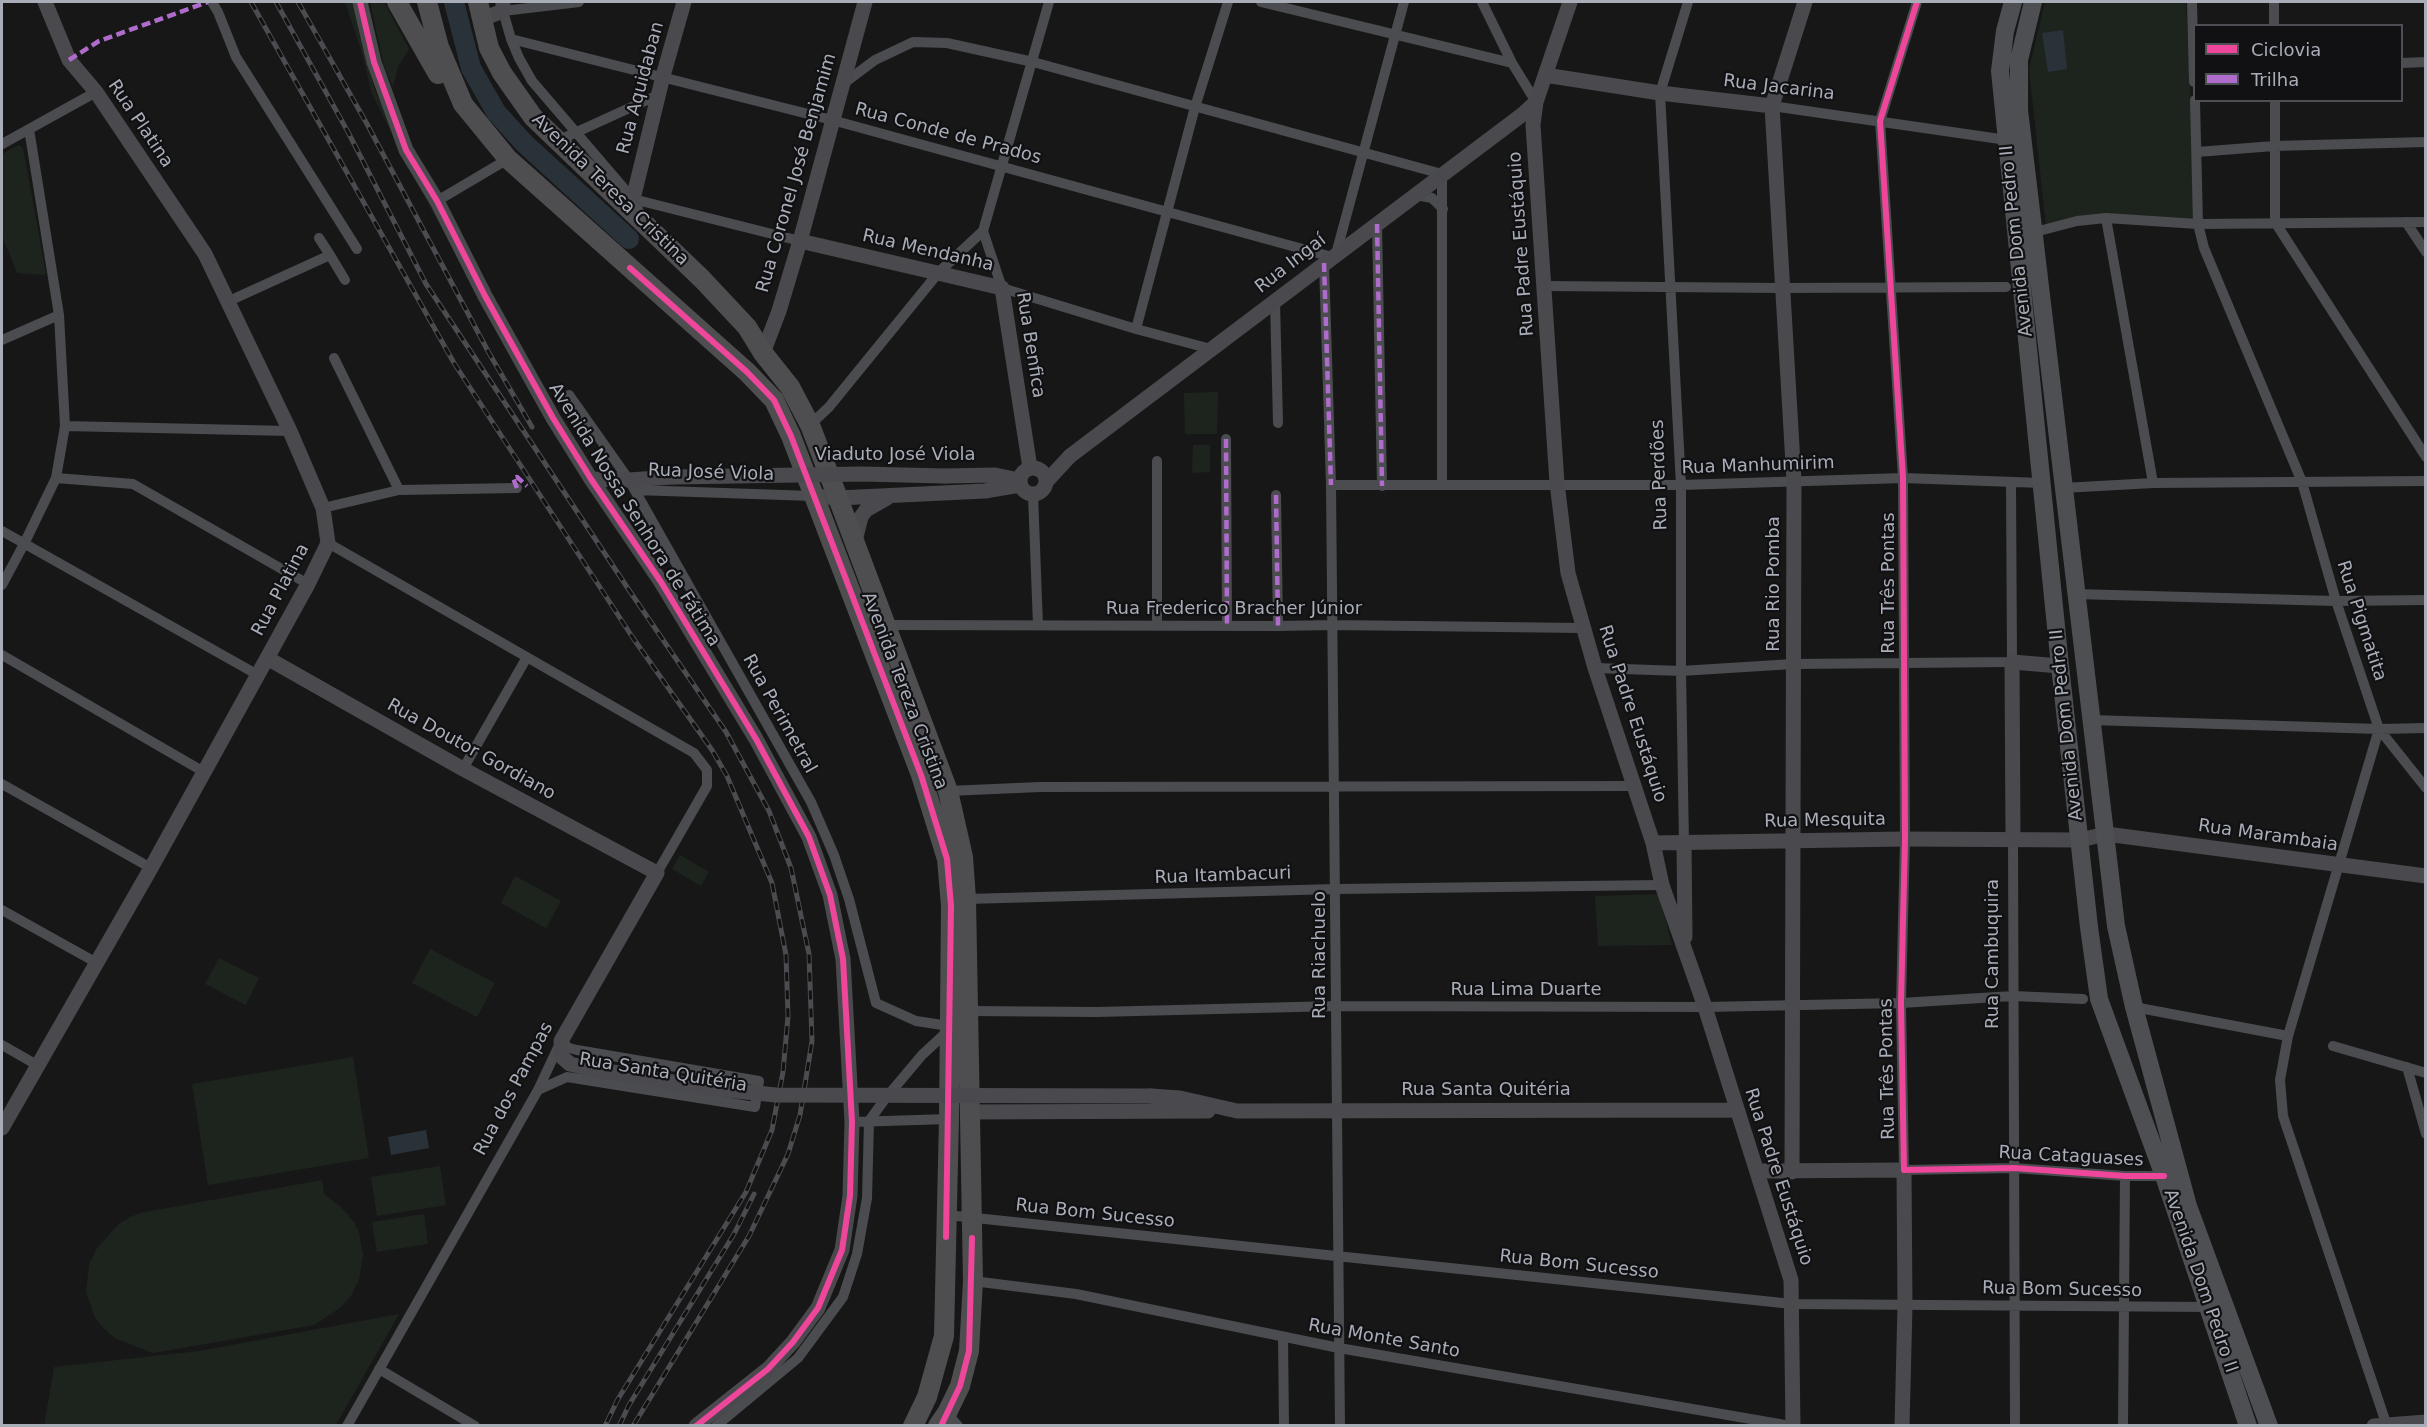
<!DOCTYPE html>
<html>
<head>
<meta charset="utf-8">
<style>
	body { margin:0 }
	#map { position:relative; width:2427px; height:1427px; overflow:hidden; background:#171717; font-family:"DejaVu Sans",sans-serif }
	canvas { display:block }
	.frame { position:absolute; inset:0; border:3px solid #a8adb8; pointer-events:none }
	.legend { position:absolute; left:2193px; top:24px; width:210px; height:78px; box-sizing:border-box; background:#111113; border:2px solid #4d4f55; margin:0; padding:8px 10px; list-style:none; font-size:18px; color:#a8adb8 }
	.legend li { display:flex; align-items:center; gap:12px; height:30px }
	.legend b { width:30px; border:2px solid #4d4f55 }
</style>
</head>
<body>
<div id="map">
<canvas width="2427" height="1427"></canvas>
<div class="frame"></div>
<ul class="legend">
<li><b style="height:8px;background:#ed469a"></b>Ciclovia</li>
<li><b style="height:8px;background:#b06ccc"></b>Trilha</li>
</ul>
</div>
<script>
const c = document.querySelector('canvas').getContext('2d');
c.lineJoin = 'round';
function paint(path, color) {
  c.fillStyle = color;
  c.fill(path, 'evenodd');
}
function toPath(rows) {
  const path = new Path2D();
  for (const r of rows) {
    if (r.length === 3) {
      path.moveTo(r[0] + r[2], r[1]);
      path.arc(r[0], r[1], r[2], 0, 2 * Math.PI);
      continue;
    }
    path.moveTo(r[0], r[1]);
    for (let i = 2; i < r.length; i += 2) path.lineTo(r[i], r[i + 1]);
  }
  return path;
}
function stroke(path, color, width, dash) {
  c.strokeStyle = color;
  c.lineWidth = width;
  c.lineCap = dash ? 'butt' : 'round';
  c.setLineDash(dash || []);
  c.stroke(path);
}
function drawText(font, color, halo, rows, align = 'center') {
  c.font = font + ' "DejaVu Sans",sans-serif';
  c.lineWidth = 4.5;
  c.setLineDash([]);
  c.textBaseline = 'middle';
  c.strokeStyle = halo;
  c.fillStyle = color;
  for (const [text, x, y, turn = 0] of rows) {
    c.save();
    c.translate(x, y);
    c.rotate((+turn || 0) * Math.PI / 180);
    c.textAlign = isNaN(turn) ? turn : align;
    if (halo) c.strokeText(text, 0, 0);
    c.fillText(text, 0, 0);
    c.restore();
  }
}
paint(toPath([
	[345,2,354,2,367,64,376,93,438,212,599,499,530,393,415,179,372,94,362,53],
	[370,2,384,2,409,49,398,67,393,87,384,66],
	[2045,2,2186,3,2197,223,2101,214,2046,226,2029,69],
	[19,145,23,148,46,273,43,275,17,273,2,236,2,154],
	[1218,392,1217,434,1185,434,1184,393],
	[1193,445,1210,445,1210,472,1192,473],
	[680,855,709,872,701,886,672,869],
	[515,876,561,901,546,928,501,903],
	[1659,894,1672,945,1598,946,1595,896],
	[430,949,495,983,477,1017,412,983],
	[219,958,259,978,246,1005,205,984],
	[353,1057,369,1158,208,1185,192,1084],
	[440,1166,446,1205,377,1216,371,1177],
	[322,1180,324,1194,341,1207,354,1222,359,1233,363,1255,359,1279,351,1296,340,1308,314,1325,153,1353,117,1339,108,1333,95,1318,86,1292,89,1265,97,1248,119,1224,130,1217,140,1213],
	[424,1214,428,1244,377,1252,372,1222],
	[399,1314,336,1425,44,1426,54,1367,199,1351]
]), '#1d241e');
paint(toPath([
	[2063,30,2067,69,2048,72,2042,33],
	[426,1130,429,1148,391,1155,388,1137]
]), '#2a3239');
stroke(toPath([
	[454,2,471,68,496,112,524,143,629,239]
]), '#2a3239', 20);
stroke(toPath([
	[212,2,218,12,236,57,357,249],
	[579,2,503,11,511,39,832,120,1332,257],
	[1261,2,1512,63],
	[1482,2,1512,63,1536,102],
	[1917,2,1880,121,1903,478,1905,839,1901,1003,1904,1170,2014,1168,2125,1176,2164,1176],
	[2192,2,2194,82],
	[2274,2,2274,26],
	[511,39,519,58,532,81,633,199,800,241],
	[2402,63,2426,62],
	[843,84,875,60,913,42,947,43,1033,62,1442,174,1442,485],
	[2195,100,2198,224,2204,248,2302,482,2336,601,2379,729,2288,1036,2280,1080,2283,1116,2387,1426],
	[2275,100,2275,222,2426,457],
	[1772,106,2007,140],
	[557,141,658,95],
	[2,144,96,92],
	[2197,152,2274,146,2426,142],
	[1416,195,1432,198,1443,209],
	[437,201,508,159],
	[2106,218,2153,483],
	[2406,222,2426,252],
	[1377,224,1382,486],
	[983,231,1002,288,1136,329,1211,349],
	[2035,232,2077,221,2106,218,2198,224,2426,222],
	[1336,254,1404,2],
	[330,255,345,280],
	[1324,263,1331,485,1340,1426],
	[1544,286,1782,288,2006,287],
	[229,301,330,255,319,238],
	[1275,301,1278,423],
	[1136,329,1195,107,1228,2],
	[2,340,59,315],
	[334,358,399,490],
	[569,395,629,480,811,802,834,855,849,899,876,1003,916,1021,949,1026],
	[810,425,829,407,939,272,983,231,1049,2],
	[65,426,290,431],
	[1226,439,1227,626],
	[56,478,133,484,308,584],
	[1331,485,1681,485,1903,478,2042,483],
	[2063,488,2153,483,2426,481],
	[635,490,813,496],
	[1033,494,1038,625],
	[1276,495,1278,626],
	[323,508,399,490,517,488],
	[2,531,258,675],
	[328,543,694,753,707,770,707,786,657,873],
	[2,585,24,544,56,478,65,426,59,315,29,129],
	[2075,594,2336,601,2426,600],
	[885,625,1278,626,1332,625,1583,628],
	[1157,626,1157,461],
	[2,655,204,772],
	[1595,668,1681,671,1793,664,2012,662,2011,482],
	[2091,720,2379,729,2426,728],
	[2379,729,2426,788],
	[463,769,527,657],
	[2,784,151,868],
	[948,791,1040,787,1634,786],
	[2013,840,2015,1426],
	[1684,843,1681,671,1681,485,1660,93,1688,2],
	[966,899,1336,889,1662,885],
	[2,910,97,963],
	[2134,1007,2288,1036],
	[968,1011,1097,1012,1336,1006,1705,1007,1901,1003,2013,996,2083,999],
	[2,1045,37,1065],
	[2333,1046,2426,1073],
	[2407,1067,2426,1134],
	[869,1121,885,1099,922,1055,949,1030],
	[852,1122,949,1119],
	[947,1215,1792,1304,2209,1307],
	[973,1281,1076,1294,1339,1348,1791,1426],
	[1283,1337,1284,1426],
	[379,1369,475,1426],
	[947,1413,958,1426],
	[347,1426,538,1090,561,1041,569,1048,577,1050,759,1081,755,1107,567,1077,538,1090],
	[716,1426,798,1358,843,1297,857,1254,867,1198,869,1121],
	[2123,1426,2125,1176]
]), '#4b4c50', 10);
stroke(toPath([
	[360,2,374,62,406,150,437,201,485,296,553,418,591,479,661,582,756,739,809,837,830,895,843,959,852,1122,850,1196,842,1250,818,1308,793,1342,768,1369,696,1426],
	[1570,2,1536,102,1533,125,1557,483,1568,573,1595,668,1653,843,1662,885,1705,1007,1791,1280,1793,1426],
	[482,19,503,11,503,2],
	[1545,75,1660,93,1772,106],
	[637,217,633,199,663,76,684,2],
	[800,241,1002,288,1030,468],
	[763,353,779,311,800,241,865,2],
	[1033,481,13],
	[945,476,995,475,1019,480],
	[591,479,629,480,672,477],
	[1046,482,1070,456,1523,114,1536,102],
	[813,496,838,498,985,491,1020,485],
	[855,541,861,517,866,510,887,498],
	[267,658,463,769,657,873,561,1041,562,1057,570,1064,582,1067],
	[2013,840,2012,662,2060,666],
	[1653,843,1905,839,2080,840,2106,834,2426,876],
	[1684,843,1685,937],
	[1151,1096,1180,1098,1237,1111,1736,1110],
	[968,1112,1208,1111],
	[2,1128,151,868,308,584,328,543,323,508,290,431,205,254,96,92,69,60,45,2],
	[1758,1171,1904,1170,1905,1306,1902,1426],
	[1792,1172,1794,481,1772,106,1805,2],
	[2374,1426,2426,1422]
]), '#4a4a4e', 15);
stroke(toPath([
	[2013,2,2005,31,2000,71,2060,666,2089,927,2099,999,2164,1176,2248,1426],
	[2033,2,2019,60,2019,110,2116,926,2134,1007,2188,1206,2269,1426]
]), '#4d4f52', 18);
stroke(toPath([
	[397,2,438,74],
	[427,2,439,47,463,104,508,159,747,372,774,400,791,436,921,775,947,859,951,906,949,1119,944,1336,927,1397,913,1426],
	[478,2,489,48,502,73,533,117,702,279,747,327,763,353,790,387,810,425,838,498,948,791,963,857,966,899,973,1281,969,1351,960,1386,947,1413,938,1426]
]), '#4e4e51', 20);
const rail = toPath([
	[251,2,454,363,633,638,712,750,727,776,772,883,786,955,788,1016,783,1072,772,1130,746,1192,618,1399,605,1426],
	[276,2,348,132,426,284,631,593,726,732,769,811,791,868,809,954,812,1041,800,1115,788,1154,749,1236,633,1426],
	[298,2,367,124,489,353,532,427],
	[619,1426,629,1405,734,1234,754,1194]
]);
stroke(rail, '#4b4c4f', 5);
stroke(rail, '#111113', 3, [9]);
stroke(toPath([
	[672,477,862,474,945,476],
	[582,1067,715,1089,776,1095,1151,1096]
]), '#4a4a4e', 15);
stroke(toPath([
	[69,60,99,41,208,2],
	[1377,224,1382,486],
	[1324,263,1331,485],
	[1226,439,1227,626],
	[517,488,513,478,517,477,527,486],
	[1276,495,1278,626]
]), '#b06ccc', 4.5, [9, 4.5]);
stroke(toPath([
	[360,2,374,62,406,150,437,201,485,296,553,418,591,479,661,582,756,739,809,837,830,895,843,959,852,1122,850,1196,842,1250,818,1308,793,1342,768,1369,696,1426],
	[1917,2,1880,121,1903,478,1905,839,1901,1003,1904,1170,2014,1168,2125,1176,2164,1176],
	[630,268,747,372,774,400,791,436,921,775,947,859,951,906,946,1237],
	[941,1426,960,1386,969,1351,972,1238]
]), '#ed469a', 6);
drawText('18px', '#a8adb8', '#111113', [
	["Rua Aquidaban",641,88,-75],
	["Rua Jacarina",1779,88,7],
	["Rua Platina",140,124,56],
	["Rua Conde de Prados",948,134,15],
	["Rua Coronel José Benjamim",797,173,-74],
	["Avenida Teresa Cristina",610,190,44],
	["Avenida Dom Pedro II",2017,241,-96],
	["Rua Padre Eustáquio",1522,244,-94],
	["Rua Mendanha",928,251,13],
	["Rua Ingaí",1291,264,-38],
	["Rua Benfica",1030,345,81],
	["Viaduto José Viola",895,455],
	["Rua Manhumirim",1758,466,-2],
	["Rua José Viola",711,473,2],
	["Rua Perdões",1660,475,-92],
	["Avenida Nossa Senhora de Fátima",634,515,58],
	["Rua Três Pontas",1889,583,-90],
	["Rua Rio Pomba",1774,584,-90],
	["Rua Platina",281,590,-62],
	["Rua Frederico Bracher Júnior",1234,609],
	["Rua Pigmatita",2361,621,72],
	["Avenida Tereza Cristina",904,691,69],
	["Rua Perimetral",779,714,61],
	["Rua Padre Eustáquio",1632,714,72],
	["Avenida Dom Pedro II",2067,725,-96],
	["Rua Doutor Gordiano",471,750,29],
	["Rua Mesquita",1825,821,-1],
	["Rua Marambaia",2268,836,8],
	["Rua Itambacuri",1223,876,-2],
	["Rua Cambuquira",1993,954,-90],
	["Rua Riachuelo",1320,955,-90],
	["Rua Lima Duarte",1526,990],
	["Rua Três Pontas",1888,1069,-91],
	["Rua Santa Quitéria",663,1073,9],
	["Rua dos Pampas",514,1089,-62],
	["Rua Santa Quitéria",1486,1090],
	["Rua Cataguases",2071,1157,3],
	["Rua Padre Eustáquio",1778,1177,72],
	["Rua Bom Sucesso",1095,1214,6],
	["Rua Bom Sucesso",1579,1265,6],
	["Avenida Dom Pedro II",2200,1281,71],
	["Rua Bom Sucesso",2062,1290,1],
	["Rua Monte Santo",1384,1339,10]
]);
</script>
</body>
</html>
